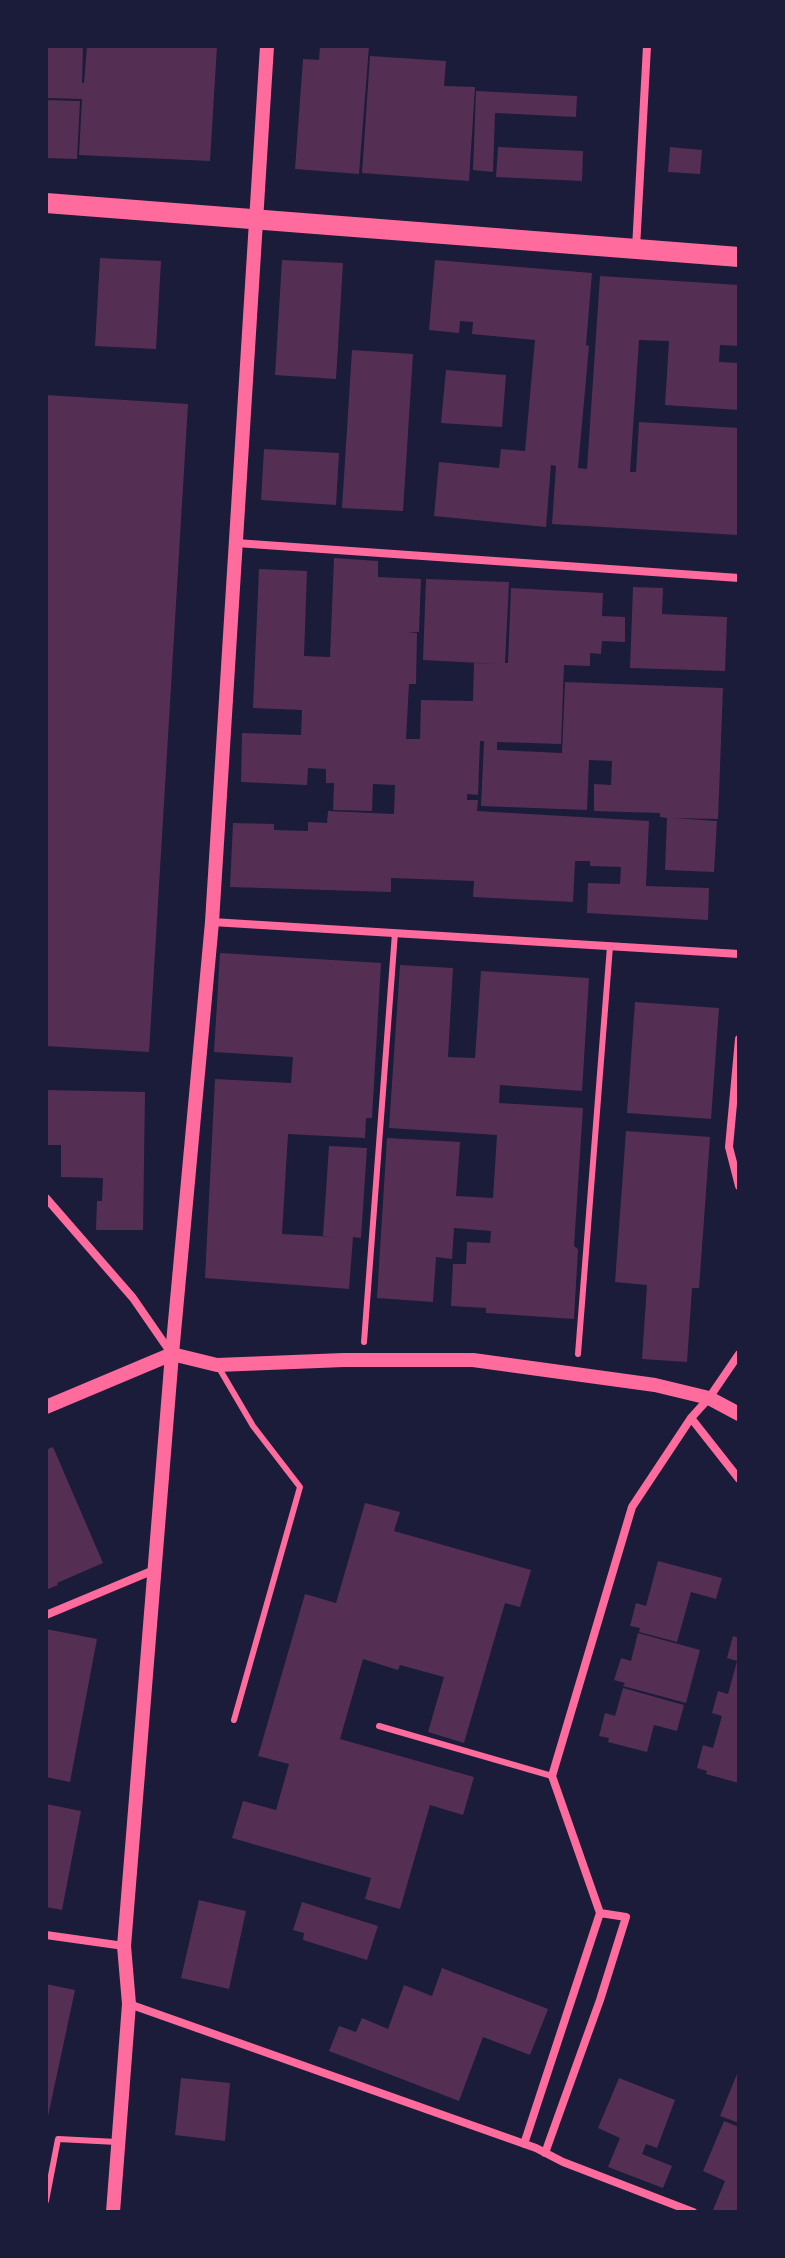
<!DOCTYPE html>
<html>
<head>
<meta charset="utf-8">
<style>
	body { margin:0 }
	#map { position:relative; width:785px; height:2258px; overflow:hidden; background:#1b1b3a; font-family:Manrope,sans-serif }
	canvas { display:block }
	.frame { position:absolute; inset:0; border:48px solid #1b1b3a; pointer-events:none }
</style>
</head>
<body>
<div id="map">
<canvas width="785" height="2258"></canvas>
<div class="frame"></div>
</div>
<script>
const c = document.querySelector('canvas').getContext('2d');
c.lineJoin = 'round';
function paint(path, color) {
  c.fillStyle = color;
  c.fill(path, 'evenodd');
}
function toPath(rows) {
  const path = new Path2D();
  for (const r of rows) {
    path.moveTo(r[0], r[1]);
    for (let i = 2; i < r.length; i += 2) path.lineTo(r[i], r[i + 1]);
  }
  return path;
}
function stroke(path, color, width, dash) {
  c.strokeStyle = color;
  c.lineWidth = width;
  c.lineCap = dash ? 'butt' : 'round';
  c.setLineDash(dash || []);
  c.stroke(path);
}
paint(toPath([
	[46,46,83,46,82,83,84,83,87,46,217,46,210,161,79,155,82,99,46,98],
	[320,46,369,46,359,174,295,169,303,59,319,60],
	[370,56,446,61,444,86,475,87,469,181,362,173],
	[476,91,577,96,576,117,495,113,493,172,473,170],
	[46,100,80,101,77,159,46,158],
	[498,147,583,151,582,181,496,177],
	[670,147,702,150,700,174,668,172],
	[100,258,161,261,156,349,95,346],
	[282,260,343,263,336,379,275,375],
	[435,260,592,273,586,345,589,346,578,468,587,469,600,276,739,285,739,346,720,345,719,362,739,363,739,410,665,405,669,341,639,340,630,472,636,472,639,422,739,428,738,535,552,524,556,466,551,465,546,527,434,516,439,462,499,468,501,449,525,451,535,340,472,334,473,322,460,321,459,333,429,330],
	[352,350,413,354,403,511,342,508],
	[446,370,506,375,502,427,441,423],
	[46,395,188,404,149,1052,46,1046],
	[264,449,339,453,336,505,261,500],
	[334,558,378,561,378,577,421,579,419,632,407,632,417,633,416,684,409,684,406,739,420,739,421,700,473,701,474,663,500,664,423,660,426,579,509,582,505,663,508,663,511,588,603,593,602,616,625,617,625,642,602,641,601,654,590,653,590,666,564,665,561,744,497,742,497,750,562,753,565,682,723,688,718,819,673,818,717,821,714,872,665,870,667,818,660,817,660,813,594,811,594,784,611,785,612,761,589,760,587,810,481,806,484,741,480,741,478,795,467,794,467,800,478,800,477,811,649,821,646,886,709,888,708,920,587,913,588,883,620,884,621,867,590,866,590,861,575,861,573,902,473,897,474,881,391,878,391,892,230,887,233,823,274,824,274,830,308,831,308,822,327,823,328,811,394,814,395,785,373,784,372,811,333,810,334,783,326,783,326,769,308,768,307,785,241,782,242,733,301,735,302,710,253,708,259,569,307,571,304,656,330,657],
	[633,587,663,588,662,614,727,617,725,671,630,668],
	[220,953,381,963,372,1118,366,1118,365,1138,288,1134,282,1234,335,1237,323,1236,329,1146,367,1148,361,1238,353,1237,349,1289,205,1278,215,1079,291,1083,293,1057,214,1052],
	[400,965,453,968,448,1057,475,1058,481,971,589,978,582,1091,500,1085,499,1103,583,1108,574,1246,578,1249,574,1319,486,1313,486,1308,451,1306,453,1264,466,1264,467,1242,490,1243,491,1231,454,1228,452,1259,436,1257,433,1302,377,1298,387,1138,460,1142,456,1196,493,1198,497,1135,389,1128],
	[635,1002,719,1008,711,1119,627,1113],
	[46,1090,145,1092,143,1230,96,1230,97,1201,102,1201,103,1178,61,1177,61,1145,46,1145],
	[626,1131,710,1137,699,1288,692,1288,687,1362,642,1359,647,1285,615,1282],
	[53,1447,103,1563,57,1583,58,1585,46,1590,46,1450],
	[365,1503,400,1512,394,1531,531,1570,520,1607,505,1603,464,1743,428,1732,444,1677,400,1665,398,1670,363,1659,340,1739,474,1777,463,1815,430,1805,400,1909,365,1899,371,1878,232,1838,243,1801,276,1810,289,1764,258,1756,305,1594,336,1603],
	[658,1561,722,1578,716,1599,691,1592,677,1642,639,1632,640,1628,630,1626,636,1603,646,1606],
	[46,1629,97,1639,70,1782,46,1777],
	[638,1633,700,1650,686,1703,623,1686,625,1683,614,1680,621,1658,631,1661],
	[733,1636,739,1638,739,1783,706,1774,707,1771,697,1768,703,1745,713,1748,722,1716,712,1713,718,1691,728,1694,737,1661,727,1658],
	[623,1688,684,1705,677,1731,654,1725,647,1752,608,1742,609,1738,599,1736,605,1713,615,1716],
	[46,1804,81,1811,62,1910,46,1907],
	[199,1900,246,1911,229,1989,181,1978],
	[302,1902,378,1926,367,1960,303,1940,304,1933,293,1930],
	[442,1968,548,2009,530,2055,483,2037,459,2101,329,2051,339,2026,356,2032,362,2018,388,2029,404,1985,432,1996],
	[46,1984,75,1990,47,2121,46,2120],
	[739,2069,739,2123,720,2116],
	[181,2078,230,2083,225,2141,175,2135],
	[619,2078,675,2100,657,2148,646,2144,642,2154,672,2166,663,2188,608,2167,620,2138,598,2128],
	[724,2121,739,2127,739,2212,713,2210,725,2181,703,2171]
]), '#542f53');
stroke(toPath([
	[364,1342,395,933],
	[578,1354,610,946],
	[219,1368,253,1426,300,1487,234,1720],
	[379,1726,552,1776],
	[46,2201,58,2139,117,2142]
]), '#ff6b9d', 6);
stroke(toPath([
	[636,248,647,46],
	[236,543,739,578],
	[212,922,739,954],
	[739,1039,729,1147,739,1186],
	[46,1198,133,1298,171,1353],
	[691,1418,739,1479],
	[46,1615,154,1570],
	[46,1935,124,1946],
	[129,2004,536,2148,563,2162,693,2212],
	[524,2144,600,1913,552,1776,632,1507,691,1418,709,1398,739,1354],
	[545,2153,600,2000,626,1917,600,1913]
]), '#ff6b9d', 8);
stroke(toPath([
	[46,1407,172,1354,217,1365,344,1360,473,1360,655,1385,709,1398,739,1414],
	[113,2212,129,2004,124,1946,172,1354,212,922,267,46]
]), '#ff6b9d', 14);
stroke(toPath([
	[46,203,739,257]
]), '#ff6b9d', 20);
</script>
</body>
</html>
